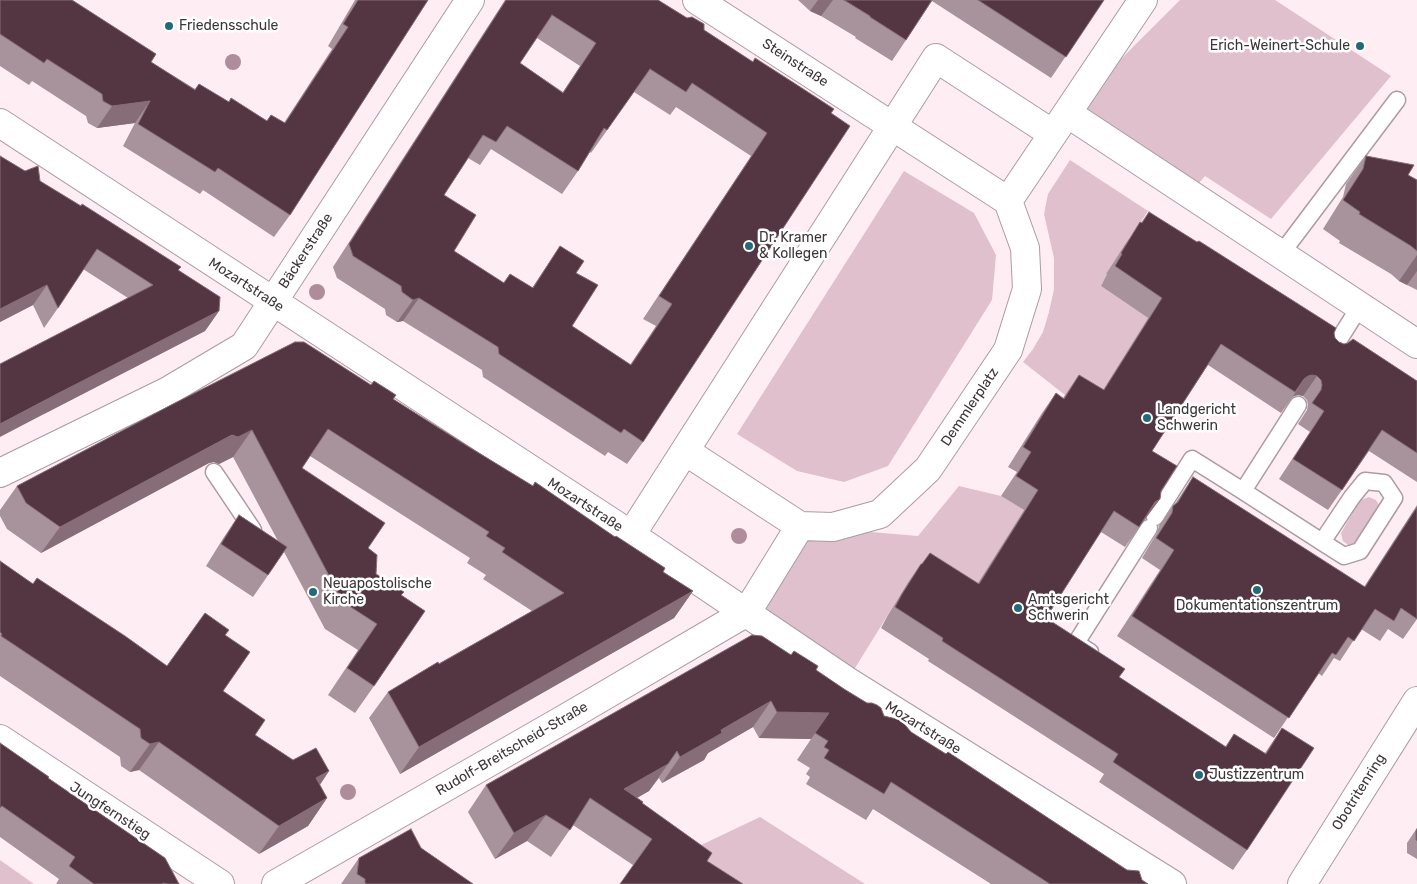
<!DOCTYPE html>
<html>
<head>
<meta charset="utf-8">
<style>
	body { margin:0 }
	canvas { display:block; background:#feeef4 }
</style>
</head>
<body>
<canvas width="1417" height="884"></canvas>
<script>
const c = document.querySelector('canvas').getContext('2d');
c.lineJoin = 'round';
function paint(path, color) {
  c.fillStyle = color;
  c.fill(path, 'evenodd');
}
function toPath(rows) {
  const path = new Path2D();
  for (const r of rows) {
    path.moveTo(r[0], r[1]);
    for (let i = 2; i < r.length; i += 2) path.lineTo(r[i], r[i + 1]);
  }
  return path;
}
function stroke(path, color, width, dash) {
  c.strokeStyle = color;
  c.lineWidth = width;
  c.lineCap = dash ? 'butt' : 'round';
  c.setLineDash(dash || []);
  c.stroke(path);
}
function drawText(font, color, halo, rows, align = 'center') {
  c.font = font + ' Rubik,sans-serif';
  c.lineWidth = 5;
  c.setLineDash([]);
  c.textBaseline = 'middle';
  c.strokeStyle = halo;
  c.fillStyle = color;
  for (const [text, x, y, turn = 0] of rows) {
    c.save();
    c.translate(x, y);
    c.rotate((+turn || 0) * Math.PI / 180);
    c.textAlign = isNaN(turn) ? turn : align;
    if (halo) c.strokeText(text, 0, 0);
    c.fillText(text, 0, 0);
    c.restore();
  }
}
paint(toPath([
	[1180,0,1275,0,1391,76,1271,219,1205,176,1190,194,1067,113],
	[1070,160,1148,211,1107,273,1107,274,1101,286,1148,318,1090,411,1065,395,1023,362,1033,349,1043,332,1049,312,1054,289,1054,258,1044,214,1048,194],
	[904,171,974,213,996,255,992,300,888,466,844,482,797,471,737,434],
	[959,486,1001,496,1024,510,965,604,907,584,847,681,747,612,800,526,918,536],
	[1369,497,1376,500,1381,508,1357,544,1348,545,1343,541,1341,533,1360,500],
	[760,817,865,884,659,884,678,856],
	[0,860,34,884,0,884]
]), '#dfc0cc');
const lane = toPath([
	[1281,254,1397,100],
	[1330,354,1360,306],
	[1298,405,1243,491,1322,542,1344,556,1360,551,1394,498,1384,483,1365,481,1352,497,1322,542],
	[214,472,253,530],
	[1155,517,1192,459,1243,491],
	[1090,652,1076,643,1149,528]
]);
const street = toPath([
	[697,0,1008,201],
	[1067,113,1417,344],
	[0,123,631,535,847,681,1172,884],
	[685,451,800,526],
	[0,473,168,391,244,346,470,0],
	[631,535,936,58,1053,134],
	[0,739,220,884],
	[276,884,561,721,747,612,800,526,833,527,880,514,928,469,1008,350,1027,289,1025,248,1008,201,1143,0]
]);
const secondary = toPath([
	[1302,884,1417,701]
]);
stroke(lane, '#ac9ba1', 19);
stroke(street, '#ac9ba1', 30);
stroke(secondary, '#ac9ba1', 30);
stroke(lane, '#fff', 16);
stroke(street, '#fff', 28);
stroke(secondary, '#fff', 28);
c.fillStyle = '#af8c9a';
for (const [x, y] of [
	[233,62],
	[317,292],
	[739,536],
	[348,792]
]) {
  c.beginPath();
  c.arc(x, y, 8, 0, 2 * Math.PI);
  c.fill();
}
paint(toPath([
	[0,0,151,62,195,89,199,84,229,102,267,121,284,123,332,49,328,46,355,0,428,0,290,215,274,237,203,190,200,194,123,146,135,123,97,128,88,123,86,116,32,81,29,85,0,66],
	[505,0,658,0,753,62,794,83,643,442,627,464,608,452,605,456,483,377,482,370,403,321,397,322,386,315,385,309,337,278,333,267],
	[537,38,580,66,563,92,520,63],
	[634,92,670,115,676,107,751,156,643,319,656,326,630,365,572,326,576,273,560,246,532,288,510,274,503,283,454,251,444,195,468,158,480,165,491,149,562,194,578,171,590,152,591,153],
	[798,0,1104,0,1051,78,932,1,892,61,855,38,856,37,821,16,810,11],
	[0,156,178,270,219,311,205,331,44,414,128,298,83,269,58,308,44,328,33,305,0,322],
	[1366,156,1408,175,1417,180,1417,290,1399,281,1391,274,1339,243,1340,241,1323,229,1343,197,1346,184],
	[1149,212,1334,333,1335,338,1339,342,1417,381,1417,482,1369,451,1328,510,1279,479,1310,432,1298,424,1307,410,1308,405,1307,400,1303,396,1298,395,1294,396,1292,398,1281,413,1208,365,1152,451,1161,491,1160,499,1125,547,1101,532,1046,618,1119,677,1225,747,1234,734,1265,753,1282,728,1247,850,1233,870,1099,782,1104,774,928,661,929,659,881,628,888,615,907,584,921,564,978,583,1024,510,1001,496,1017,472,1008,467,1042,413,1056,393,1063,398,1079,375,1103,390,1148,318,1101,286,1107,274,1106,274,1126,243],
	[393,399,693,591,674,618,400,774,369,718,388,692,532,611,483,579,486,575,467,563,470,558,310,456,302,468,368,548,376,574,401,595,374,686,355,713,328,695,358,650,325,629,284,552,253,597,206,566,224,537,239,515,278,541,233,457,219,464,214,462,209,463,41,553,7,529,0,516,0,510,17,486,173,404],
	[1193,477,1364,587,1417,505,1417,619,1403,639,1388,629,1380,641,1361,629,1340,661,1334,658,1322,676,1318,673,1274,738,1117,636,1160,570,1142,558,1157,533,1159,526,1173,506,1175,504],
	[0,561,33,584,167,666,225,635,223,691,255,735,293,760,329,771,320,785,327,798,308,826,259,854,139,770,130,772,121,766,120,757,0,676],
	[791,655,816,670,884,716,911,732,1148,884,991,884,873,809,866,820,806,784,810,777,806,774,810,768,797,760,811,739,759,738,753,727,708,753,704,760,662,783,659,778,649,791,637,798,642,803,712,853,633,865,573,825,551,857,527,841,495,859,468,812,486,785],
	[0,743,48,778,179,884,56,884,59,879,0,837],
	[1417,828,1417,859,1407,853,1407,843],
	[421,848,473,884,341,884,359,858]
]), '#a8929b');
paint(toPath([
	[818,0,833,0,821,16,810,11],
	[150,101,135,123,97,128,112,106],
	[1417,255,1417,271,1407,285,1399,281],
	[47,285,33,305,0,322,0,309],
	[419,298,403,321,397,322,413,300],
	[219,311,205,331,44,414,0,437,0,424,57,394],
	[1312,375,1317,376,1303,396,1298,395,1294,396,1292,398,1304,379,1308,376],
	[252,430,233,457,219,464,214,462,209,463,41,553,60,527,228,437],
	[1160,499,1145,519,1141,523,1155,502],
	[693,591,674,618,400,774,419,747],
	[771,701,753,727,708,753,704,760,662,783,680,757,721,730],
	[777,712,829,713,811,739,759,738],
	[159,742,139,770,130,772,150,744],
	[668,764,649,791,612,812,624,789],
	[329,771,310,799,316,778],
	[327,798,308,826,259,854,279,826],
	[546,815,527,841,495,859,514,833]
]), '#866d77');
const building = toPath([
	[0,0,72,0,156,54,151,62,195,90,199,84,229,102,231,98,267,121,271,115,285,123,348,27,343,24,358,0,428,0,290,215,218,168,215,172,138,124,150,101,112,106,103,101,102,94,47,59,44,63,0,34,0,0],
	[506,0,658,0,687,18,692,17,704,24,704,30,753,62,755,58,794,83,834,109,831,113,850,126,643,442,624,429,621,433,499,354,498,347,419,298,413,300,402,292,401,286,353,256,349,244,506,0],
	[552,15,596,43,563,93,520,63,552,15],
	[650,69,686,92,692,83,767,133,659,296,672,304,631,365,572,326,598,285,576,273,584,261,560,246,533,288,510,274,504,283,454,251,476,215,444,195,483,135,496,142,507,126,578,171,604,128,607,130,650,69],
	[844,0,932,0,906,40,870,17,870,16,844,0],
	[978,0,1104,0,1066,57,978,0],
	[0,156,25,171,38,166,40,181,81,206,82,204,181,267,178,270,220,297,219,311,57,394,0,424,0,364,153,285,97,249,58,308,47,285,0,309,0,156],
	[1366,156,1414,165,1408,175,1417,180,1417,251,1411,246,1359,214,1360,212,1343,200,1363,169,1366,156],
	[1149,212,1197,242,1199,241,1336,328,1334,333,1335,338,1339,342,1344,344,1348,343,1353,339,1417,381,1417,453,1382,430,1342,490,1293,459,1324,411,1312,403,1321,390,1322,385,1321,380,1317,376,1312,375,1308,376,1304,379,1295,392,1221,344,1152,451,1177,466,1161,491,1160,499,1155,502,1139,527,1114,511,1046,618,1125,669,1119,677,1226,747,1234,734,1266,754,1282,728,1314,748,1247,850,1113,762,1118,754,942,641,943,638,895,607,902,594,921,564,922,564,930,553,979,584,1038,490,1016,476,1031,452,1023,447,1056,393,1064,399,1079,375,1104,390,1162,298,1115,266,1122,254,1121,253,1140,222,1142,223,1149,212],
	[295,342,304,342,371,385,374,381,396,395,393,399,469,447,533,486,535,482,615,537,616,536,665,568,663,572,693,591,419,747,388,692,438,662,439,664,564,593,502,552,505,548,486,536,489,532,328,429,302,468,385,523,368,548,377,555,376,574,404,592,401,595,425,611,374,686,347,668,377,624,343,602,252,430,238,437,232,435,228,437,60,527,26,503,17,486,173,404,295,342],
	[1193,477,1365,587,1417,507,1417,619,1401,608,1394,621,1375,609,1354,641,1348,637,1336,655,1332,653,1289,718,1132,616,1174,550,1156,538,1172,513,1173,506,1178,502,1193,477],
	[239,515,287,547,268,575,221,544,239,515],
	[0,561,33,584,37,578,125,636,167,666,205,613,229,630,225,635,250,652,223,691,265,720,255,735,293,760,316,748,329,771,316,778,327,798,279,826,159,742,150,744,141,738,140,729,1,636,2,634,0,632,0,561],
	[752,635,762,636,791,655,794,651,818,666,816,670,844,689,867,703,872,703,877,705,881,708,884,716,901,720,911,732,946,754,948,752,1127,870,1139,871,1142,880,1148,884,1050,884,891,782,884,794,824,758,829,750,824,747,828,741,815,733,829,713,777,712,771,701,721,730,722,733,680,757,677,751,668,764,624,789,643,802,642,803,712,853,707,861,743,884,620,884,652,839,590,798,570,830,546,815,514,833,486,785,752,635],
	[0,743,49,777,48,778,165,858,179,884,169,884,163,883,162,884,94,884,69,866,75,857,2,806,0,808,0,743],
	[411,829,421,848,473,884,367,884,365,883,365,879,357,874,359,858,411,829],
	[1417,829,1417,841,1416,840,1416,831,1417,829]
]);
paint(building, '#533642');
stroke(building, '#866d77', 1);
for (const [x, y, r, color] of [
	[169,26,5,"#226a77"],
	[1360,46,5,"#226a77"],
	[749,246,5,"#226a77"],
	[1147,418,5,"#226a77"],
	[1257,590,5,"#226a77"],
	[313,592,5,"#226a77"],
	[1018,608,5,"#226a77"],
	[1199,775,5,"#226a77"]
]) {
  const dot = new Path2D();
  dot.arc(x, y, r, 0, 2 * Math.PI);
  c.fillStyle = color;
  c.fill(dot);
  stroke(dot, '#fff', 2);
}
drawText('14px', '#3d3639', '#fff', [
	["Friedensschule",179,26],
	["Erich-Weinert-Schule",1350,46,"right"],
	["Dr. Kramer",759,238],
	["& Kollegen",759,254],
	["Landgericht",1157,410],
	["Schwerin",1157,426],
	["Neuapostolische",323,584],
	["Kirche",323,600],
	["Amtsgericht",1028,600],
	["Schwerin",1028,616],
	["Dokumentationszentrum",1257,606,"center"],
	["Justizzentrum",1209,775]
], 'left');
drawText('14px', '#3d3639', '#fff', [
	["Steinstraße",795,63,33],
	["Bäckerstraße",306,251,-57],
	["Mozartstraße",246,285,33],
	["Demmlerplatz",970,407,-56],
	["Mozartstraße",585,505,33],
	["Mozartstraße",923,728,32],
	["Rudolf-Breitscheid-Straße",512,749,-30],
	["Obotritenring",1359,792,-58],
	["Jungfernstieg",110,811,33]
]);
</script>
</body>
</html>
